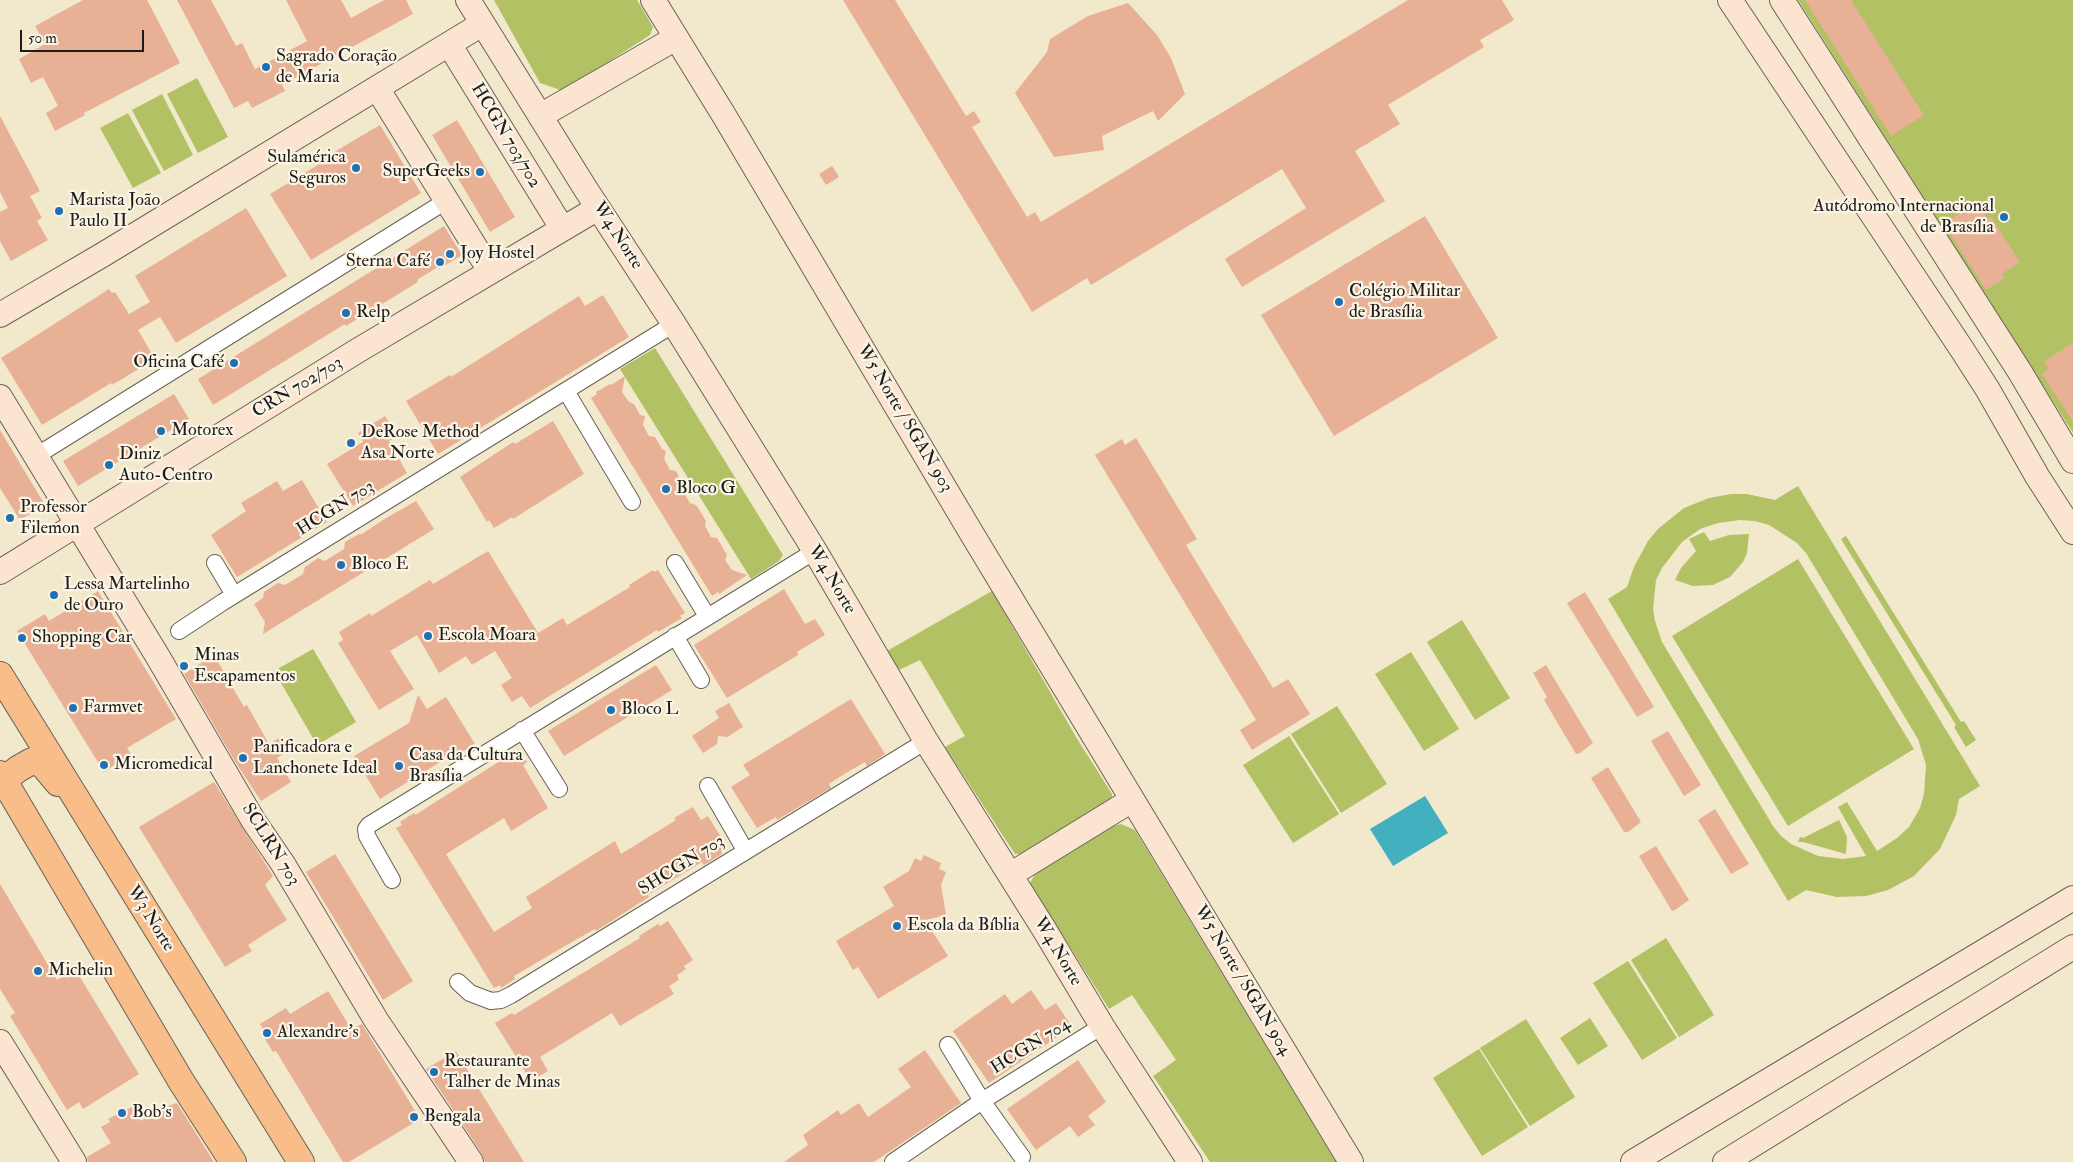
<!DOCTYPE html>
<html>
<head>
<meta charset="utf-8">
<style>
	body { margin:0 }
	#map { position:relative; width:2073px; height:1162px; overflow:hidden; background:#f2e8cc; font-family:"IM FELL Double Pica",serif }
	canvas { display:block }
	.scale { position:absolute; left:20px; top:30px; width:124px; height:22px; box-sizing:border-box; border:2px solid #1c1c1c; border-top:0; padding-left:6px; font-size:15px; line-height:18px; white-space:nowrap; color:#1c1c1c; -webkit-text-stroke:4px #fcf5e5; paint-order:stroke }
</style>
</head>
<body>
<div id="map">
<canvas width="2073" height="1162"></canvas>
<div class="scale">50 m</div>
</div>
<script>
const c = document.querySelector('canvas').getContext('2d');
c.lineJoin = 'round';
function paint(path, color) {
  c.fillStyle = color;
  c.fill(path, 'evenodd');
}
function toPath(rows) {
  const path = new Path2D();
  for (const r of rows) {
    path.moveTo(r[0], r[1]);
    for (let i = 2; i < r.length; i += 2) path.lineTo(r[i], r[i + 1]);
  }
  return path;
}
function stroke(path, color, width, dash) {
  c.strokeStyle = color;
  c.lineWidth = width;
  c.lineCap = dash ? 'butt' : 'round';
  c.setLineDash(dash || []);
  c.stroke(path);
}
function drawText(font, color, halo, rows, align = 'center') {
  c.font = font + ' "IM FELL Double Pica",serif';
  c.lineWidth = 4.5;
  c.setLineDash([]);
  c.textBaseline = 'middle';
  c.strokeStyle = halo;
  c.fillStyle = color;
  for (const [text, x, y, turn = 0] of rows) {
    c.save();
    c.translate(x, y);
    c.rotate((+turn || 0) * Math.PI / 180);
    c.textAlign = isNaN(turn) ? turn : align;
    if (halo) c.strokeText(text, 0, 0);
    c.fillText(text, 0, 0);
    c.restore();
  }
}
paint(toPath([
	[494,0,637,0,653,27,650,35,563,91,540,83],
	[1798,0,2073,0,2073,433],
	[197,78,228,137,198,153,167,94],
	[162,94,193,155,164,171,132,110],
	[128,113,161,173,133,188,100,128],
	[655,348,783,555,779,561,751,579,620,369],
	[1798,486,1980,786,1959,799,1956,815,1940,849,1914,876,1888,890,1866,896,1837,897,1806,890,1788,901,1608,599,1627,587,1634,567,1648,541,1658,529,1684,508,1709,498,1731,494,1747,494,1775,500],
	[1740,520,1755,521,1769,525,1797,543,1806,553,1918,739,1926,765,1924,794,1920,808,1909,827,1897,838,1877,851,1847,802,1838,807,1866,856,1843,859,1818,856,1791,844,1781,836,1773,826,1662,642,1655,621,1653,609,1656,580,1662,568,1682,542,1700,529,1718,523],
	[1704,532,1710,541,1729,535,1749,534,1747,553,1743,562,1730,577,1713,585,1693,586,1675,580,1681,568,1696,551,1689,539],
	[1846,536,1961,722,1964,721,1976,740,1966,747,1954,727,1956,725,1841,539],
	[1798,559,1914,749,1788,826,1672,636],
	[992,591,1076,737,1112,794,1112,802,1030,854,1015,854,945,747,965,736,920,660,899,670,887,651],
	[1462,620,1510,698,1475,720,1427,642],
	[313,649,356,722,317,745,274,671],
	[1411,652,1459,729,1424,751,1375,674],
	[1337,706,1387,784,1341,813,1291,734],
	[1289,736,1339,814,1293,843,1243,765],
	[1839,820,1847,837,1846,854,1803,842,1798,842,1800,837,1803,838],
	[1121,824,1135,830,1336,1162,1210,1162,1153,1076,1176,1060,1132,995,1109,1009,1030,883,1035,874,1113,826],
	[1666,938,1714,1015,1679,1037,1631,960],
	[1628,961,1677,1038,1642,1060,1593,983],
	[1590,1018,1608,1046,1578,1065,1560,1038],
	[1526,1019,1575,1097,1530,1126,1480,1048],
	[1479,1049,1528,1127,1482,1156,1433,1078]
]), '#b1c164');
paint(toPath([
	[1425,796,1448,833,1393,866,1370,829]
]), '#42b0bf');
paint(toPath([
	[83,0,147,0,180,63,84,113,85,115,55,131,46,113,58,106,43,77,31,83,19,59,45,44,35,26],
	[177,0,211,0,236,46,242,43,255,69,307,41,286,0,341,0,351,18,384,0,406,0,413,14,282,85,285,91,252,108,248,101,234,108],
	[843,0,895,0,966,116,974,111,981,122,972,127,1027,217,1035,212,1041,222,1408,0,1502,0,1514,20,1480,40,1484,47,1388,105,1400,124,1355,151,1385,201,1242,287,1225,259,1306,208,1282,169,1091,285,1087,278,1032,312],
	[1805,0,1851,0,1924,115,1891,136],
	[1128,3,1157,35,1171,58,1185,94,1158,121,1153,111,1102,136,1104,150,1054,157,1015,93,1047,52,1050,39,1088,16],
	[0,116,40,191,30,196,42,218,37,221,48,240,11,261,0,241,0,212,8,208,0,192],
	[457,120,515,217,490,232,432,135],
	[380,125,421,193,311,260,270,194,326,160,324,158],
	[832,166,839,177,826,185,819,174],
	[1980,206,1988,219,1991,217,2020,262,2002,274,2005,278,1986,290,1944,224,1961,212,1963,215],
	[246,208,287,276,176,343,160,317,138,330,155,359,112,385,111,383,42,425,1,358,109,289,112,293,115,292,129,314,150,302,135,276],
	[1425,216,1498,338,1334,436,1261,315],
	[444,226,462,255,439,269,438,267,417,280,418,282,346,326,345,324,213,405,198,379],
	[603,295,629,337,438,454,406,401,450,375,451,377,579,296,585,306],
	[2073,342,2073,422,2042,374,2049,369,2044,362],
	[625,376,622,392,629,402,634,404,640,415,645,416,643,425,649,436,655,437,662,449,666,451,664,459,670,470,676,471,682,483,687,484,684,493,690,503,696,505,700,511,706,521,705,526,711,537,717,538,724,550,727,555,725,560,732,570,747,575,719,594,718,592,712,596,591,398,597,394,596,392,610,384,611,385],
	[174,394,189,419,78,486,63,461],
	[385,416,398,436,389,441,407,473,353,506,327,464,363,442,358,433],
	[553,421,584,474,513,519,512,517,494,528,489,520,487,522,460,477,513,442,515,444],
	[0,430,45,505,20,520,0,488],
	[1136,438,1197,539,1186,545,1273,688,1288,679,1310,714,1252,750,1240,730,1256,720,1095,455,1122,439,1125,445],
	[302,480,327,522,237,577,211,535,246,511,241,503,277,481,283,491],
	[416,501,434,529,263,634,265,622,254,604,263,598,264,592,278,583,285,585,303,574,305,567,318,558,325,561,344,549,345,542,359,534,362,534,386,518],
	[488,551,538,633,563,618,567,625,630,587,629,585,653,570,654,572,658,570,685,613,680,616,682,618,658,632,657,630,530,708,522,696,512,702,501,685,512,678,495,651,472,665,466,656,439,673,417,635,390,651,414,689,379,710,338,643,343,640,339,632,370,613,371,616,430,580,433,584],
	[784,589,805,624,815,619,825,635,797,652,798,655,727,698,694,645],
	[98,591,176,719,127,748,131,754,104,772,17,631,45,614,49,621],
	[1585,592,1654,707,1637,717,1567,603],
	[214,655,244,707,247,705,269,744,279,738,288,751,277,758,291,782,261,801,236,763,184,674],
	[656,665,672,690,564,756,548,731],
	[1546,665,1593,743,1580,753,1576,754,1544,700,1547,697,1533,673],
	[418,695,427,709,446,697,475,744,454,757,453,754,380,799,354,756,409,723],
	[851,699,885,754,867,766,865,762,846,773,829,784,831,788,777,820,776,817,757,828,731,787,750,775,743,765],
	[729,703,743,727,727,737,718,736,717,744,703,753,692,736,719,718,715,711],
	[1668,731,1701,785,1684,796,1651,741],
	[519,749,527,762,523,765,548,808,511,831,504,818,446,854,494,932,532,908,526,897,588,858,615,841,621,854,676,820,674,818,693,807,701,820,708,816,727,847,721,853,722,854,704,865,702,862,648,895,649,897,596,931,595,929,577,939,514,976,515,979,501,988,500,985,494,988,396,828,402,825,400,822,414,813,415,815],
	[1608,767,1641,822,1628,832,1624,832,1591,778],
	[214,782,273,876,265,885,287,920,248,945,252,951,225,967,139,827],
	[1715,809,1749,864,1731,874,1698,820],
	[1656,846,1689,900,1675,910,1672,911,1639,856],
	[335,854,413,981,383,1000,306,872],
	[924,855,941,863,939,869,946,872,941,885,946,915,925,920,948,956,878,999,858,967,853,970,836,941,894,906,883,887,909,871,915,858,921,861],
	[0,884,57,980,75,969,139,1074,83,1109,79,1102,67,1110,10,1016,15,1013,0,989],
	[668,921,693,960,684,966,686,969,677,975,679,980,669,986,674,994,620,1026,612,1013,540,1057,548,1071,531,1081,495,1023,512,1013,514,1015,640,938,639,936,658,924,660,926],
	[1031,990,1045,1010,1056,1003,1072,1027,989,1083,953,1031,1005,994,1012,1004],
	[328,991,351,1029,362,1024,420,1119,349,1162,343,1162,276,1051,273,1052,265,1039,268,1037,260,1024,286,1008,290,1014],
	[925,1050,961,1103,874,1162,784,1162,808,1145,803,1135,838,1110,841,1115,859,1103,868,1117,911,1087,898,1069],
	[456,1051,479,1089,524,1162,485,1162,482,1154,438,1087,426,1069],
	[1078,1060,1106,1102,1088,1116,1095,1125,1078,1137,1070,1126,1036,1150,1007,1109],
	[177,1103,214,1162,88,1162,87,1157,111,1143,101,1127,110,1122,108,1119,132,1107,141,1121,161,1108]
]), '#e8b094');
const street = toPath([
	[566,391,632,502],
	[36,456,446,201],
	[215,563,234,595],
	[675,563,707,616],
	[179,631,223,602,674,324],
	[675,636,701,680],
	[522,730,559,789],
	[708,786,745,850],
	[392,880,367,836,366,829,369,825,815,551],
	[458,982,470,993,491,1001,501,1000,511,995,926,741],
	[948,1045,982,1101,1022,1157],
	[893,1162,982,1101,1102,1026]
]);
const secondary = toPath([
	[468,0,585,188,674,324,815,551,926,741,1044,929,1102,1026,1190,1162],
	[653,0,725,117,969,529,1351,1162],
	[1730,0,1963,351,1988,390,2037,476,2073,532],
	[1782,0,2020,372,2073,461],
	[449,44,562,228],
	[377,88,490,271],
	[540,116,676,38],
	[0,315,104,254,482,24],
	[0,397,158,657,253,820,283,864,376,1020,471,1162],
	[0,572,357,351,598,208],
	[1010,875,1132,800],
	[0,1042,74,1162],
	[1633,1162,2073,898],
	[1725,1162,2073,947]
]);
const primary = toPath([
	[0,675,301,1162],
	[0,774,181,1081,233,1162],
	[4,780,18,769,32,761,42,764,58,783]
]);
stroke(street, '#67635a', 18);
stroke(secondary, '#67635a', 26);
stroke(primary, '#67635a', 28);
stroke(street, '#fff', 16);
stroke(secondary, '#fce5d0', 24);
stroke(primary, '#f8bd89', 26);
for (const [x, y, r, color] of [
	[266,67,5,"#1f6fb2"],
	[356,168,5,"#1f6fb2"],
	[480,172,5,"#1f6fb2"],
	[59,211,5,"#1f6fb2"],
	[2004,217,5,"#1f6fb2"],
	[450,254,5,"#1f6fb2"],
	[440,262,5,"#1f6fb2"],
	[1339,302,5,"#1f6fb2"],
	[346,313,5,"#1f6fb2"],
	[234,363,5,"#1f6fb2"],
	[161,431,5,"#1f6fb2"],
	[351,443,5,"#1f6fb2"],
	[109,465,5,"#1f6fb2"],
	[666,489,5,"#1f6fb2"],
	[10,518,5,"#1f6fb2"],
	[341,565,5,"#1f6fb2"],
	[54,595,5,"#1f6fb2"],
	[428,636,5,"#1f6fb2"],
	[22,638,5,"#1f6fb2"],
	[184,666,5,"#1f6fb2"],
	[73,708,5,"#1f6fb2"],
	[611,710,5,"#1f6fb2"],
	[243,758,5,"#1f6fb2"],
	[104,765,5,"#1f6fb2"],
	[399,766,5,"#1f6fb2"],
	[897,926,5,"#1f6fb2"],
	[38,971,5,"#1f6fb2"],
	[267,1033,5,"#1f6fb2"],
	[434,1072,5,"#1f6fb2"],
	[122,1113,5,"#1f6fb2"],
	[414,1117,5,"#1f6fb2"]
]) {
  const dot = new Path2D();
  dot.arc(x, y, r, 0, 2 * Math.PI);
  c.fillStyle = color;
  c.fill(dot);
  stroke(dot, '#fcf5e5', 2);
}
drawText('18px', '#1c1c1c', '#fcf5e5', [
	["Sagrado Coração",276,57],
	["de Maria",276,78],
	["Sulamérica",346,158,"right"],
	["Seguros",346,179,"right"],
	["SuperGeeks",470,172,"right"],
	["Marista João",69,201],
	["Paulo II",69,222],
	["Autódromo Internacional",1994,207,"right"],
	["de Brasília",1994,228,"right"],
	["Joy Hostel",460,254],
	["Sterna Café",430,262,"right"],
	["Colégio Militar",1349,292],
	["de Brasília",1349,313],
	["Relp",356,313],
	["Oficina Café",224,363,"right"],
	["Motorex",171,431],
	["DeRose Method",361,433],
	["Asa Norte",361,454],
	["Diniz",119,455],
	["Auto-Centro",119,476],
	["Bloco G",676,489],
	["Professor",20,508],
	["Filemon",20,529],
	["Bloco E",351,565],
	["Lessa Martelinho",64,585],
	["de Ouro",64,606],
	["Escola Moara",438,636],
	["Shopping Car",32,638],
	["Minas",194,656],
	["Escapamentos",194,677],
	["Farmvet",83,708],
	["Bloco L",621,710],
	["Panificadora e",253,748],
	["Lanchonete Ideal",253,769],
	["Casa da Cultura",409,756],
	["Brasília",409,777],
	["Micromedical",114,765],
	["Escola da Bíblia",907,926],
	["Michelin",48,971],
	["Alexandre's",277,1033],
	["Restaurante",444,1062],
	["Talher de Minas",444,1083],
	["Bob's",132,1113],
	["Bengala",424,1117]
], 'left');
drawText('18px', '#1c1c1c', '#fcf5e5', [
	["HCGN 703/702",505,136,59],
	["W4 Norte",617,236,57],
	["CRN 702/703",298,388,-31],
	["W5 Norte / SGAN 903",904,419,59],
	["HCGN 703",336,509,-32],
	["W4 Norte",831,580,59],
	["SCLRN 703",270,845,58],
	["SHCGN 703",682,866,-32],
	["W3 Norte",150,919,58],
	["W4 Norte",1057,952,59],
	["W5 Norte / SGAN 904",1242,981,59],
	["HCGN 704",1031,1047,-32]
]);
</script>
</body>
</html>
